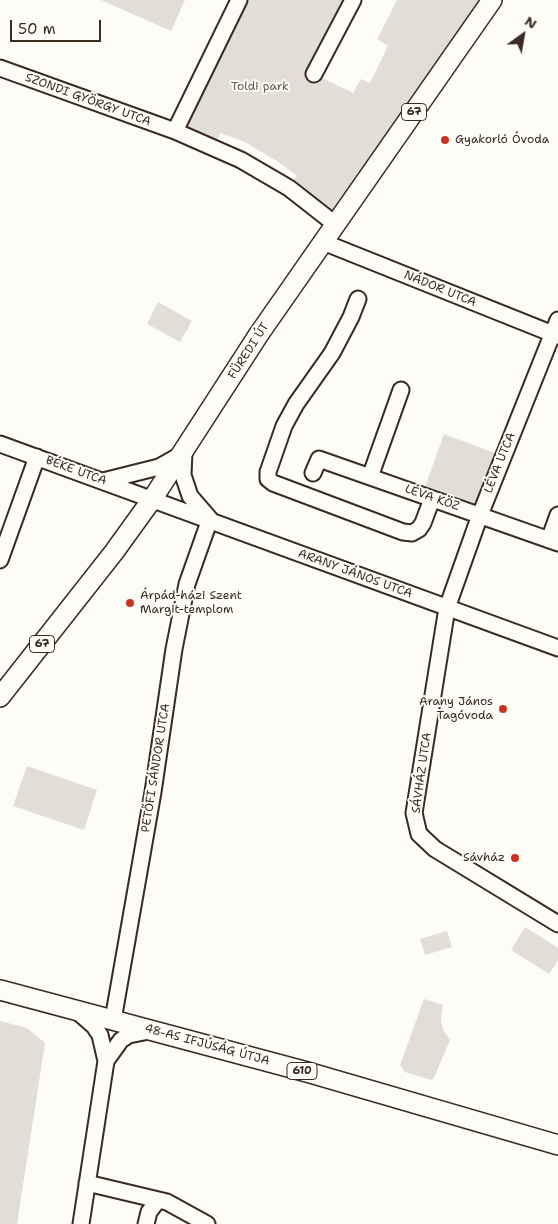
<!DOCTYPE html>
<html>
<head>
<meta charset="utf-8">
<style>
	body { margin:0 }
	#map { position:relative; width:558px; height:1224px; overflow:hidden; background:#fdfcf7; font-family:"Shantell Sans",sans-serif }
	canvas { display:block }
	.north { position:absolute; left:498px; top:10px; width:50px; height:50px; -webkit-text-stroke:4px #fdfcf7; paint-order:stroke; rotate:32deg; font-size:14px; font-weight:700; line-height:20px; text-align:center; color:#3b2a1e }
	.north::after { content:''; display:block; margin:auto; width:18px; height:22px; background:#3b2a1e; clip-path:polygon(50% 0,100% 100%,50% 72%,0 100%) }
	.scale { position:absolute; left:10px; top:20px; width:91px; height:22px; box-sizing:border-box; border:2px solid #3b2a1e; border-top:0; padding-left:6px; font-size:15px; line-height:18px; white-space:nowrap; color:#3b2a1e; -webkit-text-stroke:4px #fdfcf7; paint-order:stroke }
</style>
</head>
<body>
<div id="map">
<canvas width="558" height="1224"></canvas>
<div class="north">N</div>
<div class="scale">50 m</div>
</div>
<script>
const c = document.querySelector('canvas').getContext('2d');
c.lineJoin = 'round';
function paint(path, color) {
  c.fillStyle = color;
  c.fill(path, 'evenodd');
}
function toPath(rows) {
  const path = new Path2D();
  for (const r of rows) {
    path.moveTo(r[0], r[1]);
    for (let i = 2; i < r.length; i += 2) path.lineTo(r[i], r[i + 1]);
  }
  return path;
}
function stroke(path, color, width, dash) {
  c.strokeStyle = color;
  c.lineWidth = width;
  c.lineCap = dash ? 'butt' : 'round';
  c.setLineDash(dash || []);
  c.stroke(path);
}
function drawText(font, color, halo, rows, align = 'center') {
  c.font = font + ' "Shantell Sans",sans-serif';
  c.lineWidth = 4;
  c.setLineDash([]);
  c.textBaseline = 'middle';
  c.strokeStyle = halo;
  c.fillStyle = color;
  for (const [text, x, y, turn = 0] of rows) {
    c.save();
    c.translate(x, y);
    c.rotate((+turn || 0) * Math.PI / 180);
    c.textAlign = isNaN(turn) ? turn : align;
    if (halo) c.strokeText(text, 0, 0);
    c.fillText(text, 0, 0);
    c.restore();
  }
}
paint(toPath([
	[101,0,185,0,171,31],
	[239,0,353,0,314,74,353,93,361,79,370,83,388,46,377,39,397,0,492,0,335,224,289,188,297,176,280,163,245,142,220,133,215,148,175,131],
	[158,302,192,321,180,342,147,324],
	[444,434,503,456,480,515,422,495],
	[27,766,97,790,84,830,13,806],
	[525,927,558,948,558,960,549,974,511,950],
	[447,931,452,947,425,955,420,939],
	[424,999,443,1005,441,1019,443,1030,450,1040,434,1078,431,1080,405,1072,400,1065],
	[0,1021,27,1028,45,1043,17,1224,0,1224]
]), '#e1ded7');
const minor = toPath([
	[0,68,175,131,241,160,289,188,335,224],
	[314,74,353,0],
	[175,131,239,0],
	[323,242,558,336],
	[358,299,351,317,332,353,296,404,284,426,268,472,268,479,273,483,403,532,412,533,419,529,423,523,432,499],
	[558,320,480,515,447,608,414,813,419,834,435,849,558,924],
	[0,444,558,648],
	[184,452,183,475,190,496,209,518],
	[313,473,319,459,558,543],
	[370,477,401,390],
	[103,481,159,467,182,454],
	[549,540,558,515],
	[0,560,37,457],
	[78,1012,94,1026,100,1035,106,1061,81,1224],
	[113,1020,153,792,174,649,187,584,210,519],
	[106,1061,121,1040,129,1035,149,1031],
	[87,1183,167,1202,207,1224],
	[146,1224,149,1212,158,1200]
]);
const major = toPath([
	[0,697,114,552,153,498,259,334,492,0],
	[0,990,307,1072,558,1145]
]);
stroke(minor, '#3b2a1e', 19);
stroke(major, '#3b2a1e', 22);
stroke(minor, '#fdfcf7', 15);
stroke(major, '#fdfcf7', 19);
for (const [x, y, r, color] of [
	[445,140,5,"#c8321e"],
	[130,603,5,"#c8321e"],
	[503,709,5,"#c8321e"],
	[515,858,5,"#c8321e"]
]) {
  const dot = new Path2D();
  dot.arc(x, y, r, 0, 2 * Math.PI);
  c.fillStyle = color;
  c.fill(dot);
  stroke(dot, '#fdfcf7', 2);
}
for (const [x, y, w] of [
	[414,112,25],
	[42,644,25],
	[302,1071,30]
]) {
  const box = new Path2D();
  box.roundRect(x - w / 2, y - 8.5, w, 17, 4);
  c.fillStyle = '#fdfcf7';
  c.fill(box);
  stroke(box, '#3b2a1e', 1);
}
drawText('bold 11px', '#3b2a1e', null, [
	["67",414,112],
	["67",42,644],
	["610",302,1071]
]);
drawText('12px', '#64574c', '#fdfcf7', [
	["Toldi park",260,87]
]);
drawText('12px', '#3b2a1e', '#fdfcf7', [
	["SZONDI GYÖRGY UTCA",88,100,20],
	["NÁDOR UTCA",440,289,22],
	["FÜREDI ÚT",249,351,-57],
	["LÉVA UTCA",500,463,-68],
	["BÉKE UTCA",76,471,20],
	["LÉVA KÖZ",432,498,19],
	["ARANY JÁNOS UTCA",355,574,20],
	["PETŐFI SÁNDOR UTCA",156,768,-81],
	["SÁVHÁZ UTCA",422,773,-82],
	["48-AS IFJÚSÁG ÚTJA",207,1045,15]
]);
drawText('12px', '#3b2a1e', '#fdfcf7', [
	["Gyakorló Óvoda",455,140],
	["Árpád-házi Szent",140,596],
	["Margit-templom",140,610],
	["Arany János",493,702,"right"],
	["Tagóvoda",493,716,"right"],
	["Sávház",505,858,"right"]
], 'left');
</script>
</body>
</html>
